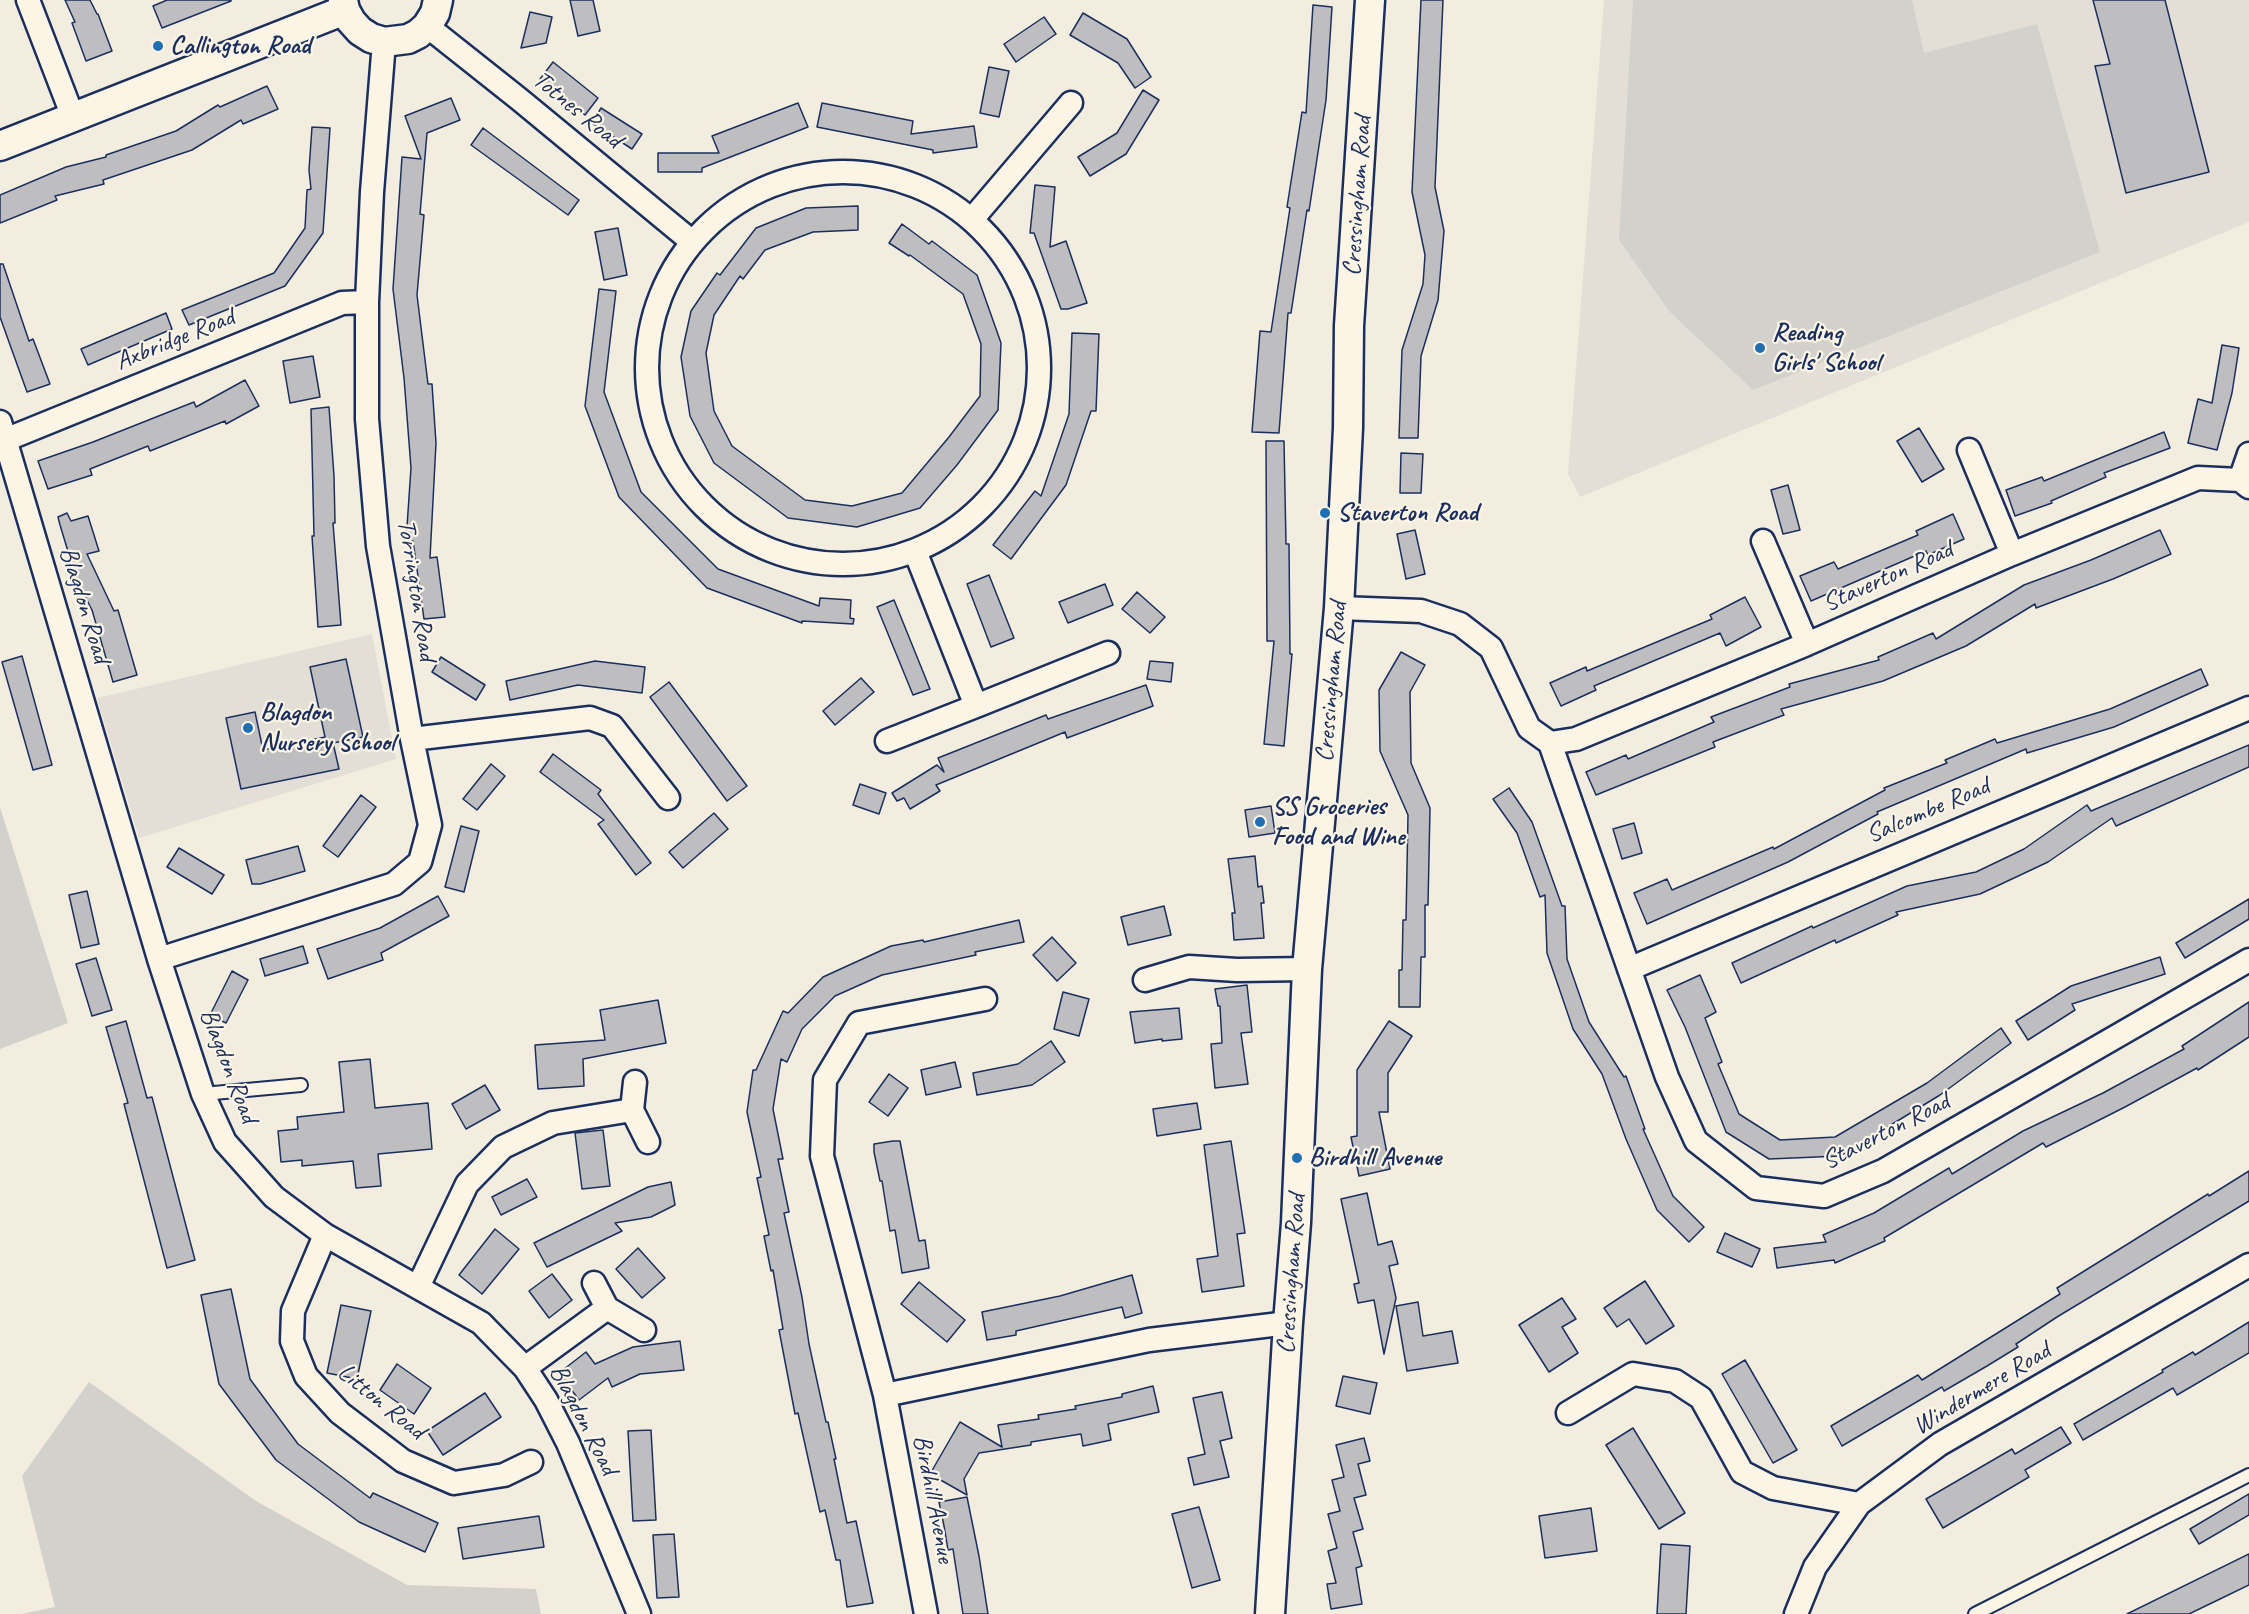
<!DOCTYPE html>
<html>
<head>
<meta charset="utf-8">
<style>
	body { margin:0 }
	canvas { display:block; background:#f3ede0 }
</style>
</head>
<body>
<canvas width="2249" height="1614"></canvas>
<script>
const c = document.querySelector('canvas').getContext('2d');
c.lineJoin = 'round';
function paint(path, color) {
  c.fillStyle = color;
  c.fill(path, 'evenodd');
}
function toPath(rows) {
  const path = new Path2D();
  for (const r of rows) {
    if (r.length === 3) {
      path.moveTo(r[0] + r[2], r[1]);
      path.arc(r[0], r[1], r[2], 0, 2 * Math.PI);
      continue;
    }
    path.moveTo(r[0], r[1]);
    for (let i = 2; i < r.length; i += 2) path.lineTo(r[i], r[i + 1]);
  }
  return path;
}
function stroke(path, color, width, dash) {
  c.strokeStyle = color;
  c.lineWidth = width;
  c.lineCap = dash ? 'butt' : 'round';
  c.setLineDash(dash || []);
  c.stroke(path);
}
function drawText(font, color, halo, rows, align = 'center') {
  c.font = font + ' Caveat,sans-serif';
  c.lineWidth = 4.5;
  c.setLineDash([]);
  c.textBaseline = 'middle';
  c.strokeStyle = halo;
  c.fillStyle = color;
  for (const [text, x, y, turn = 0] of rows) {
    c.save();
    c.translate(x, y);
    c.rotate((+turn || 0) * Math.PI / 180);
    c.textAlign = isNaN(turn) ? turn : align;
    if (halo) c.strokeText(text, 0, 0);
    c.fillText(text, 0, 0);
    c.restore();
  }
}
paint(toPath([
	[1604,0,2249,0,2249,222,1580,497,1568,474],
	[372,634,396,759,139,838,97,698]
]), '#e3dfd6');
paint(toPath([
	[1633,0,1912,0,1924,53,2037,24,2100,252,1753,390,1670,312,1619,240],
	[0,807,68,1023,0,1049],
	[89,1382,256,1501,407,1585,536,1589,541,1614,21,1614,55,1607,22,1476]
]), '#d3d1cc');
const building = toPath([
	[65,0,90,0,97,14,98,14,112,51,86,61,72,23,75,22,65,0],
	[167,0,231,0,231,1,162,28,153,6,167,0],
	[570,0,593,0,600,31,578,36,570,0],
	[1421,0,1443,0,1435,187,1444,231,1438,300,1421,356,1418,438,1399,438,1402,350,1423,284,1425,255,1412,192,1421,0],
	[2093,0,2165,0,2209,172,2126,193,2095,66,2110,64,2093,0],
	[1313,5,1332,7,1326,100,1309,211,1307,210,1291,313,1288,313,1279,433,1252,432,1260,331,1271,332,1290,208,1287,207,1302,112,1306,113,1313,5],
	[530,12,552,17,546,43,521,48,530,12],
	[1083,13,1127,39,1151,77,1135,88,1118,63,1070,35,1083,13],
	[1044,17,1056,34,1016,62,1004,44,1044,17],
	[553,62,598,98,585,115,540,79,553,62],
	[989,67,1009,71,999,117,980,113,989,67],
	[267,86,278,109,243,124,241,120,192,150,103,180,104,184,55,196,57,200,0,223,0,195,66,167,106,157,106,155,176,131,218,105,220,107,267,86],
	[1143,90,1159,100,1126,154,1090,176,1078,157,1117,133,1143,90],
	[451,98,460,120,427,133,420,214,424,215,417,295,428,384,432,384,436,443,430,558,437,557,445,617,424,619,413,541,406,541,411,468,404,378,393,289,402,157,421,159,405,116,451,98],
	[798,103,808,127,702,168,702,172,658,172,658,153,719,153,712,136,798,103],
	[822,103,913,121,911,134,974,126,977,147,933,153,933,150,817,127,822,103],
	[601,108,642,134,632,149,592,123,601,108],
	[312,127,330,128,323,233,285,286,189,325,182,310,274,273,305,228,307,190,311,189,309,170,312,127],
	[483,128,579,200,568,215,471,145,483,128],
	[1035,185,1055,187,1050,247,1066,241,1087,303,1068,309,1061,309,1034,233,1030,233,1035,185],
	[858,206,858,230,813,232,765,250,743,279,740,276,714,315,706,353,714,411,732,446,805,500,852,506,902,493,949,437,980,396,981,344,963,294,910,255,909,256,889,243,902,224,929,244,932,241,977,275,1001,343,998,410,957,465,920,508,857,527,788,518,714,463,690,416,681,357,691,311,717,273,720,275,756,228,806,208,858,206],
	[618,228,627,275,604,280,595,232,618,228],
	[0,264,3,264,29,341,33,339,50,384,27,392,0,317,0,264],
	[599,289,616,291,604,392,641,492,718,569,819,606,820,598,851,600,850,618,854,619,853,624,802,621,802,623,707,588,619,497,585,406,599,289],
	[166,313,172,329,88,365,81,349,166,313],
	[1072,333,1099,334,1096,411,1091,411,1066,485,1011,559,993,545,1035,491,1041,496,1069,414,1072,333],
	[2222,345,2239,348,2232,393,2217,450,2188,443,2198,399,2212,403,2222,345],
	[313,356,320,397,290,403,283,361,313,356],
	[245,380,259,406,226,424,225,421,150,451,148,446,90,469,92,475,48,489,38,461,93,442,194,402,196,407,245,380],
	[329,407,334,476,335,523,333,523,341,625,318,627,312,536,314,536,311,409,329,407],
	[1919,428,1944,469,1922,482,1897,441,1919,428],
	[2164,432,2170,448,2104,473,2106,477,2051,501,2052,503,2015,516,2006,490,2042,477,2044,481,2164,432],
	[1266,441,1284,441,1286,544,1289,544,1290,654,1292,654,1284,746,1264,744,1274,641,1267,641,1266,441],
	[1401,453,1423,454,1421,493,1400,493,1401,453],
	[1788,485,1800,530,1783,534,1771,490,1788,485],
	[67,513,71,521,88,516,99,551,87,554,114,611,118,610,137,675,113,682,92,610,77,581,60,525,58,517,67,513],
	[1953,514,1964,539,1928,555,1926,551,1811,601,1800,576,1834,562,1838,569,1918,535,1916,531,1953,514],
	[1415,530,1425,574,1406,579,1397,534,1415,530],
	[2160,530,2171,554,2113,579,2036,608,2035,604,1966,646,1883,681,1781,709,1784,715,1713,742,1715,747,1596,795,1586,772,1626,755,1628,759,1714,722,1711,717,1790,687,1789,684,1879,660,1878,657,1933,633,1936,639,2024,585,2091,560,2160,530],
	[989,575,1014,638,991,647,967,584,989,575],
	[1105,584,1113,605,1068,623,1059,602,1105,584],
	[1137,592,1165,617,1150,633,1122,609,1137,592],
	[1745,597,1761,627,1726,646,1720,633,1594,686,1596,690,1561,706,1550,683,1586,667,1587,671,1712,619,1710,615,1745,597],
	[894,600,930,689,913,695,877,607,894,600],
	[1401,652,1425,665,1410,692,1411,763,1430,808,1428,905,1425,905,1425,957,1421,957,1420,1007,1399,1007,1399,970,1402,970,1403,920,1406,920,1408,815,1380,751,1379,690,1401,652],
	[22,656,52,765,33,770,2,662,22,656],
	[441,657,485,685,476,700,432,672,441,657],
	[346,659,363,737,333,743,339,769,241,789,226,718,255,712,263,750,325,737,310,667,346,659],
	[595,661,645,667,642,693,578,685,510,700,506,681,595,661],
	[1150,661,1173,663,1171,682,1147,679,1150,661],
	[2201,669,2208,685,2114,727,2027,753,2026,749,1877,812,1878,814,1788,862,1647,924,1634,893,1667,879,1672,890,1773,847,1774,849,1885,790,1884,788,1947,763,1945,760,1995,739,1997,743,2110,709,2201,669],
	[861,678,874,692,835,725,823,711,861,678],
	[669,682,747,786,727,801,650,697,669,682],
	[1146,685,1153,706,1067,738,1065,732,936,785,940,791,910,809,904,798,897,801,892,793,937,765,944,772,938,758,1046,715,1048,719,1146,685],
	[2249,745,2249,767,2116,826,2112,818,2048,862,1980,894,1896,912,1898,915,1836,943,1835,940,1741,983,1732,963,1812,926,1813,928,1907,886,1976,872,2024,849,2087,805,2091,811,2249,745],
	[553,754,601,790,598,794,651,863,636,875,598,824,604,820,540,772,553,754],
	[491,764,505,776,477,810,463,799,491,764],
	[860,784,886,793,879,814,853,805,860,784],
	[1509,788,1532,822,1562,906,1565,906,1567,959,1589,1022,1624,1077,1626,1076,1645,1129,1643,1129,1673,1196,1704,1227,1689,1242,1657,1210,1626,1139,1602,1074,1573,1029,1547,953,1545,895,1540,897,1517,833,1493,799,1509,788],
	[361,795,376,807,338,857,323,846,361,795],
	[1271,806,1275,833,1249,837,1245,810,1271,806],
	[714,813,728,829,683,868,669,852,714,813],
	[1634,823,1642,853,1622,859,1613,829,1634,823],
	[461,826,479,831,464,892,445,887,461,826],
	[298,846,305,871,260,884,252,884,246,860,298,846],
	[179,848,224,875,212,894,167,867,179,848],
	[1255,856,1258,887,1262,886,1264,903,1261,903,1264,938,1234,940,1232,913,1235,913,1228,859,1255,856],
	[87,891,99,944,81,948,69,895,87,891],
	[438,896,449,916,381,953,383,960,328,979,317,949,380,928,438,896],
	[2249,899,2249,919,2185,958,2176,943,2249,899],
	[1164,906,1171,935,1128,945,1121,917,1164,906],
	[1019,920,1024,942,975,952,976,955,882,975,835,996,802,1029,787,1062,781,1059,773,1109,783,1159,778,1159,789,1212,784,1213,802,1297,809,1344,826,1422,828,1422,836,1459,834,1459,847,1523,856,1521,873,1603,847,1607,840,1560,836,1560,825,1510,820,1512,798,1413,795,1414,779,1330,783,1329,773,1270,771,1271,764,1236,769,1235,757,1178,761,1177,747,1112,753,1070,756,1070,783,1011,788,1013,823,977,891,946,923,940,924,942,1019,920],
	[1052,937,1076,963,1057,981,1033,955,1052,937],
	[303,946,308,963,265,976,260,959,303,946],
	[2160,957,2165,974,2072,1004,2075,1010,2028,1040,2016,1021,2071,986,2160,957],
	[96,958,112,1010,92,1016,76,964,96,958],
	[232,971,248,980,226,1023,210,1015,232,971],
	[1700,975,1716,1012,1705,1018,1722,1062,1718,1064,1739,1114,1780,1140,1835,1137,1927,1083,2001,1028,2011,1043,1940,1095,1840,1156,1769,1159,1726,1132,1685,1027,1667,990,1700,975],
	[1247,985,1252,1032,1241,1033,1248,1084,1215,1088,1211,1044,1222,1043,1220,1006,1218,1006,1215,989,1247,985],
	[1063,992,1089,999,1079,1036,1054,1029,1063,992],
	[658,1000,666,1043,583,1059,584,1086,538,1089,535,1045,605,1040,600,1010,658,1000],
	[2249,1002,2249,1037,2198,1070,2197,1068,2125,1107,2046,1147,2043,1143,1884,1238,1885,1241,1835,1263,1834,1260,1777,1268,1774,1248,1826,1242,1823,1235,1874,1213,1949,1168,1952,1174,2023,1131,2103,1093,2184,1049,2182,1046,2249,1002],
	[1179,1008,1182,1039,1162,1041,1162,1039,1135,1043,1130,1012,1179,1008],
	[126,1021,147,1098,152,1097,195,1260,167,1268,124,1104,128,1103,106,1027,126,1021],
	[1389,1021,1412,1036,1388,1073,1388,1112,1379,1112,1390,1169,1359,1176,1351,1137,1357,1136,1357,1070,1389,1021],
	[1051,1041,1065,1062,1032,1085,977,1095,973,1073,1018,1064,1051,1041],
	[370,1059,375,1108,428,1103,432,1149,378,1154,381,1186,356,1188,353,1161,302,1166,302,1160,281,1162,278,1131,298,1129,297,1117,344,1112,339,1062,370,1059],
	[955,1062,961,1087,926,1095,921,1070,955,1062],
	[889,1074,908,1088,888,1116,869,1102,889,1074],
	[485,1085,500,1110,466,1129,452,1104,485,1085],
	[1197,1103,1201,1129,1157,1136,1153,1109,1197,1103],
	[603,1130,610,1186,582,1189,575,1133,603,1130],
	[893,1141,900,1141,919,1241,925,1240,929,1268,902,1273,895,1230,890,1231,882,1181,880,1181,874,1152,874,1144,893,1141],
	[1231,1141,1245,1233,1237,1234,1244,1286,1202,1292,1197,1259,1218,1256,1204,1145,1231,1141],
	[2249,1171,2249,1201,2057,1317,2016,1344,2018,1347,1987,1366,1944,1391,1942,1387,1842,1446,1831,1426,1918,1375,1922,1380,2060,1294,2057,1288,2208,1194,2209,1196,2249,1171],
	[527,1179,537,1197,501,1215,492,1197,527,1179],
	[671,1182,675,1205,651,1217,615,1223,622,1231,547,1267,534,1243,648,1187,671,1182],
	[1367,1193,1378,1245,1392,1241,1398,1264,1389,1266,1396,1298,1384,1354,1374,1300,1358,1303,1354,1284,1359,1283,1341,1199,1367,1193],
	[495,1229,519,1249,482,1294,459,1275,495,1229],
	[1725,1233,1760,1249,1752,1267,1717,1252,1725,1233],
	[638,1248,665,1278,642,1298,616,1269,638,1248],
	[552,1274,572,1300,549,1318,529,1291,552,1274],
	[1132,1275,1142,1313,1125,1318,1122,1307,1016,1331,1016,1335,987,1340,982,1312,1060,1296,1132,1275],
	[1645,1281,1674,1326,1646,1344,1629,1319,1617,1327,1604,1308,1645,1281],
	[919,1282,965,1320,947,1342,901,1304,919,1282],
	[231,1289,250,1379,298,1444,370,1498,373,1493,438,1523,425,1552,359,1522,276,1460,219,1384,201,1295,231,1289],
	[1562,1298,1576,1319,1562,1327,1578,1353,1549,1372,1519,1325,1562,1298],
	[1418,1302,1423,1336,1452,1331,1458,1363,1407,1371,1396,1306,1418,1302],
	[341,1305,371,1311,357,1379,327,1373,341,1305],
	[2249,1322,2249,1353,2177,1395,2173,1388,2083,1440,2074,1424,2163,1372,2162,1370,2193,1352,2195,1355,2249,1322],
	[680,1341,684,1370,640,1374,612,1387,608,1378,579,1400,559,1373,586,1352,595,1364,633,1347,680,1341],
	[1745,1360,1797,1450,1773,1463,1722,1374,1745,1360],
	[397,1364,431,1388,414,1414,380,1390,397,1364],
	[1343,1376,1377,1383,1370,1414,1336,1406,1343,1376],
	[1153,1386,1159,1412,1108,1424,1111,1440,1083,1446,1081,1434,1031,1442,1031,1445,979,1453,964,1479,967,1495,930,1474,960,1422,1002,1447,998,1425,1039,1419,1038,1415,1076,1409,1075,1406,1122,1397,1122,1394,1153,1386],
	[1222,1392,1232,1438,1220,1441,1229,1477,1194,1485,1188,1458,1205,1454,1193,1398,1222,1392],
	[485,1393,501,1417,443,1455,427,1431,485,1393],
	[2061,1427,2071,1443,2025,1470,2029,1477,1943,1528,1926,1499,2012,1449,2015,1454,2061,1427],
	[1633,1428,1685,1513,1659,1529,1606,1445,1633,1428],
	[651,1430,656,1520,633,1521,628,1431,651,1430],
	[1364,1438,1370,1461,1358,1464,1366,1495,1354,1498,1363,1529,1353,1532,1362,1566,1356,1568,1362,1604,1331,1609,1327,1584,1336,1583,1328,1551,1337,1548,1328,1514,1340,1511,1332,1480,1344,1477,1336,1445,1364,1438],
	[2249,1494,2249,1515,2199,1544,2190,1529,2249,1494],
	[967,1497,979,1556,988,1614,963,1614,953,1549,948,1550,944,1526,939,1502,967,1497],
	[1199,1507,1220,1580,1192,1588,1172,1514,1199,1507],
	[1591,1508,1597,1551,1545,1558,1539,1516,1591,1508],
	[539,1516,544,1547,463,1559,458,1528,539,1516],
	[674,1534,679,1597,657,1598,653,1535,674,1534],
	[1661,1544,1690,1546,1686,1614,1657,1614,1661,1544],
	[2249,1554,2249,1585,2220,1599,2189,1614,2127,1614,2249,1554]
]);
paint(building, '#bebec0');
stroke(building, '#1b2f5e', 1.5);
const service = toPath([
	[203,1094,301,1085],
	[1975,1614,2249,1475]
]);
const minor = toPath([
	[28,0,73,117],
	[427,26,519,99,690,240],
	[843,368,196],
	[974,217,1071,103],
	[0,422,159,959,203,1094,225,1142,274,1197,325,1235,481,1323,525,1368,546,1400,568,1443,639,1614],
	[5,440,342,303,367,302],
	[1969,450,2012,554],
	[2240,480,2249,454],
	[1763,541,1807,644],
	[915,551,976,706,1108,653],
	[1339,608,1421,611,1460,624,1491,648,1529,728,1550,743,1667,1077,1696,1141,1756,1188,1824,1196,1883,1171,2249,960],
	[412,739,590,718,612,726,668,798],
	[887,741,976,706],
	[1550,743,1576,739,1807,644,2012,554,2198,478,2240,480,2249,487],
	[159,959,394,884,420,862,430,825,412,739,378,546,367,419,367,302,372,192,384,42],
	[1629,969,2249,708],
	[1145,980,1189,967,1237,970,1307,969],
	[632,1110,635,1082],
	[325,1235,293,1311,292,1341,306,1376,340,1413,403,1461,454,1483,504,1475,531,1462],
	[594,1283,607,1308],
	[418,1287,467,1184,503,1147,553,1123,632,1110,648,1142],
	[525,1368,607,1308,644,1330],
	[885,1395,822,1156,825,1080,859,1023,985,999],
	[1568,1413,1633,1374,1675,1381,1701,1398,1742,1472,1773,1488,1859,1504],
	[926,1614,885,1395,1149,1340,1288,1323],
	[1796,1614,1815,1567,1859,1504,1940,1444,2249,1265]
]);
const tertiary = toPath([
	[343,0,345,10,351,21,360,31,371,38,384,42,408,39,418,34,427,26,435,13,438,0],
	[0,146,345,10],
	[1270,1614,1288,1323,1296,1223,1307,969,1339,608,1348,428,1349,326,1370,0]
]);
stroke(service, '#1b2f5e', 16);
stroke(minor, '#1b2f5e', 27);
stroke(tertiary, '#1b2f5e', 33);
stroke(service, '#fcf5e5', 12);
stroke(minor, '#fcf5e5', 22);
stroke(tertiary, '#fcf5e5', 28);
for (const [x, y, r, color] of [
	[158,46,6,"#1f6fb2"],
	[1760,348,6,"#1f6fb2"],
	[1325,513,6,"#1f6fb2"],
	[248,728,6,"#1f6fb2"],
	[1260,822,6,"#1f6fb2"],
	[1297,1158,6,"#1f6fb2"]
]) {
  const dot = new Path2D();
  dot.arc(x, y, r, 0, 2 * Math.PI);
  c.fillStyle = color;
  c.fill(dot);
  stroke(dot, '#fcf5e5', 2);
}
drawText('bold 26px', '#1b2f5e', '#fcf5e5', [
	["Callington Road",170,46],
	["Reading",1772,333],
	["Girls' School",1772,363],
	["Staverton Road",1337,513],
	["Blagdon",260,713],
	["Nursery School",260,743],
	["SS Groceries",1272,807],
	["Food and Wine",1272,837],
	["Birdhill Avenue",1309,1158]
], 'left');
drawText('26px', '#1b2f5e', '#fcf5e5', [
	["Totnes Road",577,110,39],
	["Cressingham Road",1358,196,-86],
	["Axbridge Road",175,340,-22],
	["Staverton Road",1888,577,-24],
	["Torrington Road",416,590,81],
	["Blagdon Road",84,605,73],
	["Cressingham Road",1332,682,-85],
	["Salcombe Road",1928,811,-23],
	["Blagdon Road",228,1066,69],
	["Staverton Road",1886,1132,-27],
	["Cressingham Road",1292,1274,-86],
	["Windermere Road",1982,1389,-31],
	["Litton Road",381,1402,39],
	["Blagdon Road",583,1420,63],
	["Birdhill Avenue",933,1499,79]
]);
</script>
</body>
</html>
